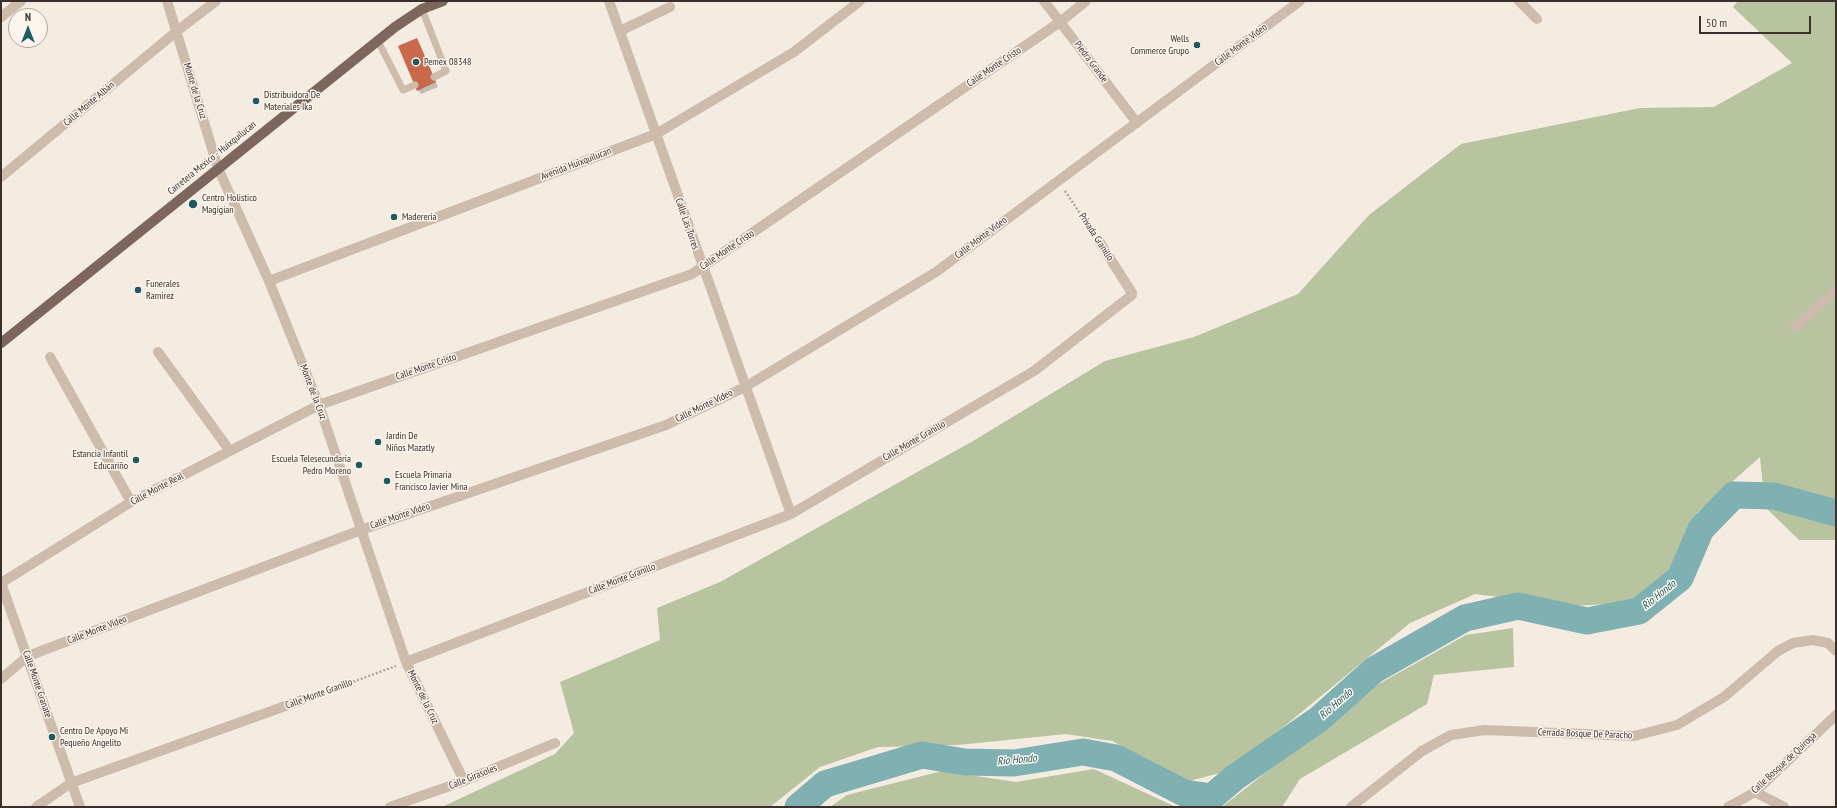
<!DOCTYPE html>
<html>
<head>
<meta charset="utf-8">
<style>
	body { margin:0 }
	#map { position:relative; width:1837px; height:808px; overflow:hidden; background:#f4ebe1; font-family:"PT Sans Narrow",sans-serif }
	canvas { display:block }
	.frame { position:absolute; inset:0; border:2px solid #3b302b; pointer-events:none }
	.north { position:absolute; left:8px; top:8px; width:40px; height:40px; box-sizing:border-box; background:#fbf5ee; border:1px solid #aea6a0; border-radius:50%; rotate:0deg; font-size:11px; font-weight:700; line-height:16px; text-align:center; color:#3b302b }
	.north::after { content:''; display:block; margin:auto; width:14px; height:18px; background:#1f5a5e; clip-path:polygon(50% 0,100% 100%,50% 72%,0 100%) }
	.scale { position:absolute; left:1699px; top:16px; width:112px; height:18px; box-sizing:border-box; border:2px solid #3b302b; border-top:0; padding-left:5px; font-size:12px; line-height:14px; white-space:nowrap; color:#3b302b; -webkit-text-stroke:3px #fbf5ee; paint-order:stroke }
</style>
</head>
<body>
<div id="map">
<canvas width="1837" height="808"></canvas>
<div class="frame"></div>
<div class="north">N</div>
<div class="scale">50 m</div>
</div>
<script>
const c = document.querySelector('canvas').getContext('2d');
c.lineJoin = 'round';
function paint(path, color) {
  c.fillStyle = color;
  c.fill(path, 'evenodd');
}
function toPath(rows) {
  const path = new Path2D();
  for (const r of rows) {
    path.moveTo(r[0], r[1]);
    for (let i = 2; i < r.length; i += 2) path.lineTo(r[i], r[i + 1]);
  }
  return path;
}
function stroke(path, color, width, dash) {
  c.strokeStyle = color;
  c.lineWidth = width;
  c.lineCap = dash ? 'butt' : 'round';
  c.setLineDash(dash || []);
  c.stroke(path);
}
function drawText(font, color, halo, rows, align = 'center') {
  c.font = font + ' "PT Sans Narrow",sans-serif';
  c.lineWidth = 3;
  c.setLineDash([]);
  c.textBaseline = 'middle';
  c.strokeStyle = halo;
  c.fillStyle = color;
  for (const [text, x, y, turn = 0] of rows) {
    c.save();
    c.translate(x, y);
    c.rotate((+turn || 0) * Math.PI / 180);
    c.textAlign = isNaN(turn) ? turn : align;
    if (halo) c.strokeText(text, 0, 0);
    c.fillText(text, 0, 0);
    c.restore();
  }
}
paint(toPath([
	[1738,1,1836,1,1836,540,1799,540,1765,507,1760,457,1697,513,1673,575,1628,603,1570,606,1475,594,1410,623,1231,770,1186,782,1112,741,1066,734,958,745,878,747,820,767,770,807,442,807,555,754,574,733,560,682,660,640,657,608,720,582,973,441,1105,361,1194,337,1298,294,1369,215,1461,144,1640,108,1714,107,1792,63,1733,7],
	[1513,628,1514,667,1434,675,1427,704,1300,779,1282,807,1222,807,1377,685,1466,635],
	[1094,769,1176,807,830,807,847,795,942,771,1016,782]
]), '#b8c4a0');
paint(toPath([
	[419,43,438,87,421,94,418,90]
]), '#0003');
stroke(toPath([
	[798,807,825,784,922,755,965,762,1014,763,1083,752,1116,758,1184,793,1212,797,1234,778,1319,719,1374,670,1465,618,1518,606,1587,621,1639,611,1680,578,1701,529,1734,495,1774,496,1836,513]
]), '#7fb0b2', 27);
paint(toPath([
	[417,38,436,82,417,91,398,46]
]), '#c8694b');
stroke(toPath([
	[1065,191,1092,231],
	[312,697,396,666]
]), '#b9a596', 2.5, [2, 2]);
stroke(toPath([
	[422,9,446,71,434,77],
	[378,41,403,90,415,85]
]), '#cdbbac', 7);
stroke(toPath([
	[167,1,218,168,269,281,319,405,406,662,464,781],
	[609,1,791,514],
	[1044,1,1137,123],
	[1519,1,1537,19],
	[1,17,21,1],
	[620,31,670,7],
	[1,177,177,31,216,1],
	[1795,327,1836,290],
	[158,352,230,451],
	[50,357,131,502],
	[1,583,131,502,319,405,692,274,1060,22,1086,1],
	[1,583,80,807],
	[406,662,791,514,1034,371,1132,295,1132,293,1099,241],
	[1,679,28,656,361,530,666,425,745,387,936,272,1300,1],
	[1755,792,1784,807],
	[36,807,71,783,302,700],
	[390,807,464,781,555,743],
	[1351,807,1422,751,1451,735,1485,730,1634,736,1677,725,1724,697,1778,651,1793,643,1813,640,1828,643,1836,651],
	[1728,807,1755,792,1836,715]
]), '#cdbbac', 10);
stroke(toPath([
	[269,281,656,134,794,52,860,1]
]), '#cdbbac', 10);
stroke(toPath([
	[1,343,395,27,422,9,443,1]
]), '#7d675c', 10);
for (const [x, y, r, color] of [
	[1197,45,4,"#1f5a5e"],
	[416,62,4,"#1f5a5e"],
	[256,101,4,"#1f5a5e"],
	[193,204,5,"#1f5a5e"],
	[394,217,4,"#1f5a5e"],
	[138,290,4,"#1f5a5e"],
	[378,442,4,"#1f5a5e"],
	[136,460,4,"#1f5a5e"],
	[359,465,4,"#1f5a5e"],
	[387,481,4,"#1f5a5e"],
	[52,737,4,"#1f5a5e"]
]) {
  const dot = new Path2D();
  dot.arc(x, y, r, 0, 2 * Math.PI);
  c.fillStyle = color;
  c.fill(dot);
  stroke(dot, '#fbf5ee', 1.5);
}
drawText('10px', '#3b302b', '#fbf5ee', [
	["Wells",1189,39,"right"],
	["Commerce Grupo",1189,51,"right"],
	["Pemex 08348",424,62],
	["Distribuidora De",264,95],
	["Materiales Ika",264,107],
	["Centro Holistico",202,198],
	["Magigian",202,210],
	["Madereria",402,217],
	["Funerales",146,284],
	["Ramirez",146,296],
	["Jardin De",386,436],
	["Niños Mazatly",386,448],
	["Estancia Infantil",128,454,"right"],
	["Educariño",128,466,"right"],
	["Escuela Telesecundaria",351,459,"right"],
	["Pedro Moreno",351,471,"right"],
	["Escuela Primaria",395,475],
	["Francisco Javier Mina",395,487],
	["Centro De Apoyo Mi",60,731],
	["Pequeño Angelito",60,743]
], 'left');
drawText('10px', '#3b302b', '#fbf5ee', [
	["Calle Monte Vídeo",1241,45,-37],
	["Piedra Grande",1091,62,53],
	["Calle Monte Cristo",994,67,-34],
	["Monte de la Cruz",195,91,73],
	["Calle Monte Albán",89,104,-40],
	["Carretera Mexico - Huixquilucan",212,158,-39],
	["Avenida Huixquilucan",576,164,-21],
	["Calle Las Torres",687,224,71],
	["Privada Granillo",1096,237,57],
	["Calle Monte Vídeo",981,238,-37],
	["Calle Monte Cristo",727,250,-34],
	["Calle Monte Cristo",426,367,-19],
	["Monte de la Cruz",313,392,69],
	["Calle Monte Vídeo",704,406,-26],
	["Calle Monte Granillo",914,441,-30],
	["Calle Monte Real",157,489,-28],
	["Calle Monte Vídeo",400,516,-19],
	["Calle Monte Granillo",622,579,-21],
	["Calle Monte Vídeo",97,630,-21],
	["Calle Monte Granate",37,684,71],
	["Calle Monte Granillo",319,694,-20],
	["Monte de la Cruz",423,697,64],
	["Cerrada Bosque De Paracho",1585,734,2],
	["Calle Bosque de Quiroga",1784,763,-43],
	["Calle Girasoles",473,777,-22]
]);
drawText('italic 11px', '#1f5a5e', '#fbf5ee', [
	["Rio Hondo",1659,595,-39],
	["Rio Hondo",1336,704,-41],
	["Rio Hondo",1017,760,-5]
]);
</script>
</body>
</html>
